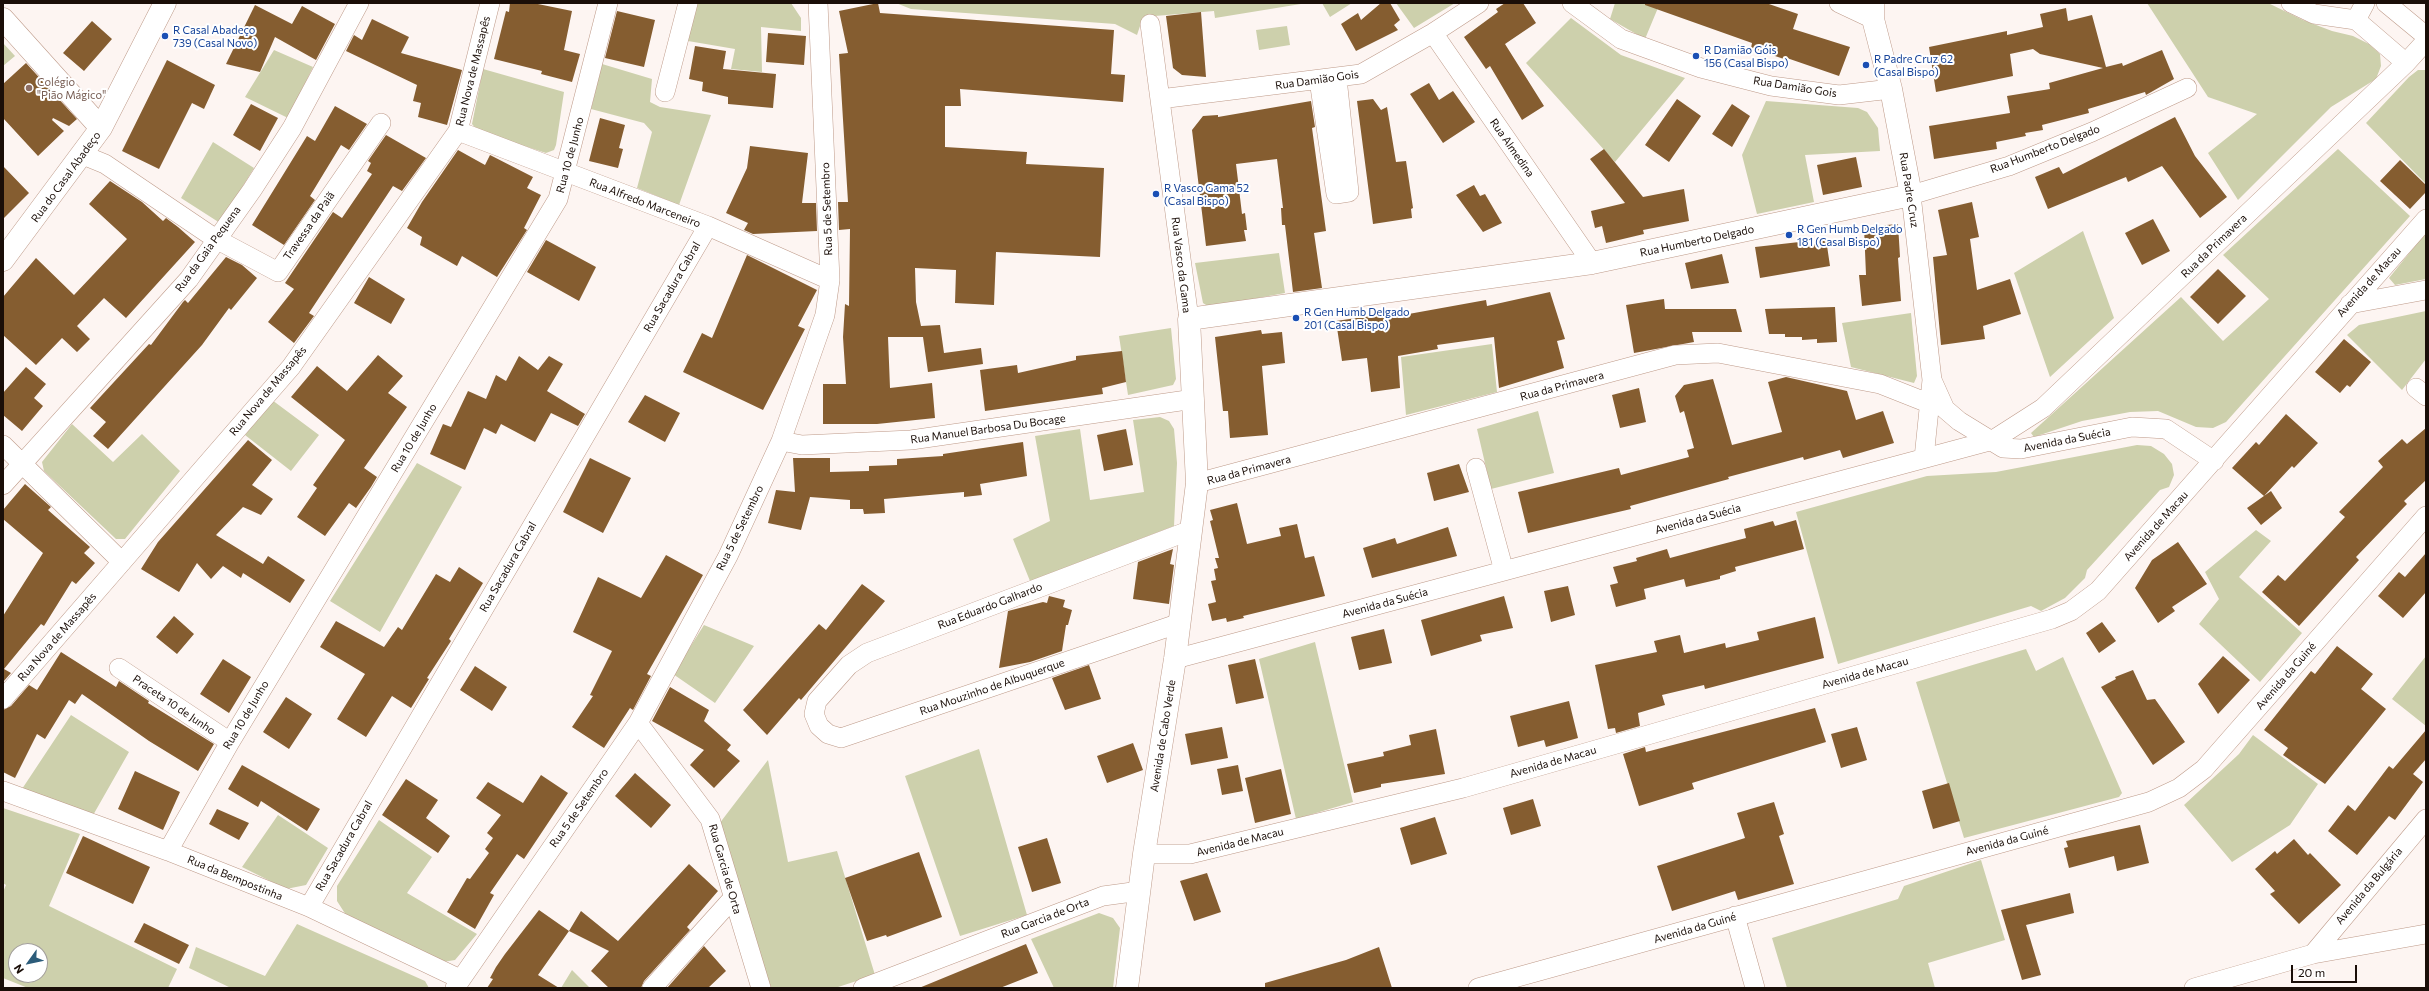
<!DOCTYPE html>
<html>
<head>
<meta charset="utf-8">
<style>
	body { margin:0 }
	#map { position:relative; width:2429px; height:991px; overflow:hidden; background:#fdf5f2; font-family:Commissioner,sans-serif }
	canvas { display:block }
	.frame { position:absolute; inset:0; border:4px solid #1a0e08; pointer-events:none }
	.north { position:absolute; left:8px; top:943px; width:40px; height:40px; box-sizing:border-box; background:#fff; border:1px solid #a39f9c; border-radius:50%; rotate:237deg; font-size:11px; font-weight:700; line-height:16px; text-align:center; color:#1a0e08 }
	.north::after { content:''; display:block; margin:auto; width:14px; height:18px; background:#2c5c7a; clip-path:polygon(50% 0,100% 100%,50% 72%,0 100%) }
	.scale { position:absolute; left:2291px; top:965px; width:66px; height:18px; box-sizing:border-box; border:2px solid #1a0e08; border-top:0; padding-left:5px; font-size:12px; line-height:14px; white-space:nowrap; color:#1a0e08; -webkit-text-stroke:3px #fff; paint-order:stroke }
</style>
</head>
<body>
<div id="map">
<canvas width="2429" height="991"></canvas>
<div class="frame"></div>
<div class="north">N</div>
<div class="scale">20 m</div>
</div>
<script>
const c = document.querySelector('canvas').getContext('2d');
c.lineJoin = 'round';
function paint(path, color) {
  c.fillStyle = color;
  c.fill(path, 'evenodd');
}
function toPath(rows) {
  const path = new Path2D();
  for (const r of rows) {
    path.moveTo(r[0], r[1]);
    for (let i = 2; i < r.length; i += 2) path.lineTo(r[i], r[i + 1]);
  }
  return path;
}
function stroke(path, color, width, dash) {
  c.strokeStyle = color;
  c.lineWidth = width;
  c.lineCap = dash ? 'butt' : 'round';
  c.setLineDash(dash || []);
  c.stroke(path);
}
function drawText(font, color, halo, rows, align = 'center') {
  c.font = font + ' Commissioner,sans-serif';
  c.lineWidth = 4;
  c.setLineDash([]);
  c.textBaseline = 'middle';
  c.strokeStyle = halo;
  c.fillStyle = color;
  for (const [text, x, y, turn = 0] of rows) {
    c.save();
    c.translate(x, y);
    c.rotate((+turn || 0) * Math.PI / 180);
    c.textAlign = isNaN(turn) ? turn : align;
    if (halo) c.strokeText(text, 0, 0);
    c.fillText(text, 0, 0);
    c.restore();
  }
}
paint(toPath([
	[695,3,791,3,801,18,801,31,761,27,762,72,731,69,735,49,688,41],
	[896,3,1307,3,1215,18,1214,11,1143,17,1137,35,1115,24,911,9],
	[1322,3,1352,3,1330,17],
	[1396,3,1455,3,1414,28],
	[1615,3,1660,3,1645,39,1610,19],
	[2147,3,2268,3,2303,20,2332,31,2353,36,2369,44,2380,54,2381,66,2376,79,2331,107,2238,200,2208,153,2257,114,2208,97],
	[1571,18,1621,55,1685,78,1615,162,1526,63],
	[1287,26,1290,45,1259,50,1256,30],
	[3,43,15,56,3,66],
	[274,50,313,67,288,118,245,97],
	[602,64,652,79,650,102,660,107,711,115,679,205,637,188,652,132,644,123,591,109],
	[483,69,564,92,556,145,554,150,546,153,478,131,472,124],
	[2418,70,2426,70,2426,184,2366,123,2409,77],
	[1766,101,1858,108,1867,112,1878,128,1880,151,1805,155,1814,202,1757,214,1742,155],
	[213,142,254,168,220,223,181,198],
	[2338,149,2410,216,2226,422,2213,428,2196,427,2158,411,2130,412,2082,421,2034,437,2031,433,2181,297,2223,341,2269,299,2223,255],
	[2083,231,2114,318,2050,377,2014,273],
	[2424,235,2426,235,2426,279,2395,285,2389,278],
	[1279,253,1285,293,1209,307,1203,303,1195,263],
	[2426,311,2426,359,2402,390,2347,335,2359,325],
	[1911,313,1917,376,1914,383,1851,367,1842,323],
	[1171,328,1176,379,1173,385,1128,395,1119,336],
	[1492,344,1497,392,1406,415,1401,357],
	[272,400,319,435,291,471,245,435],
	[1538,411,1554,473,1491,489,1477,429],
	[1160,417,1169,421,1174,429,1177,463,1174,526,1030,581,1013,539,1050,521,1035,436,1080,429,1090,500,1144,492,1133,420],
	[72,424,113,462,142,434,180,471,125,539,116,539,44,471,42,462],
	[2137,445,2151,446,2164,454,2172,464,2174,475,2169,487,2160,490,2087,570,2085,578,2065,598,2041,611,2031,606,1838,664,1796,512,1927,476,1996,472],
	[417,463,462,487,380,632,330,601],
	[2256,530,2271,541,2239,577,2302,633,2260,682,2199,624,2219,599,2205,572],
	[704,625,754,646,715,703,673,674],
	[1315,642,1353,802,1296,819,1259,659],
	[2026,649,2036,671,2063,657,2122,793,2119,797,1964,838,1916,682],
	[2426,656,2426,726,2392,699],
	[71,715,129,752,92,817,22,789],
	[2253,735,2318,784,2290,825,2232,862,2184,805,2239,754],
	[979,749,1027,915,960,936,905,776],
	[768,760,788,862,837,851,875,975,835,988,771,988,719,824],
	[3,808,80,834,49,906,177,969,168,988,28,988,3,978,3,892,6,885,3,883],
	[16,951,40,951,40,975,16,975],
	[278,815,328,848,306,885,286,889,242,867],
	[379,820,432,857,407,893,477,934,455,960,443,962,346,915,337,901,337,886],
	[1981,860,2005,940,1928,963,1935,988,1787,988,1772,938,1898,899,1904,886],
	[1099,913,1113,918,1120,928,1113,988,1054,988,1031,939],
	[297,924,425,981,429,988,231,988,189,968,196,947,265,976],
	[572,970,590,988,561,988]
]), '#cdd0ac');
paint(toPath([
	[510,3,533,3,572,11,564,50,580,54,572,82,541,74,542,71,494,59,506,11,509,12],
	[878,3,880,13,1114,30,1111,74,1125,75,1123,102,960,89,961,106,945,106,945,147,1027,152,1026,164,1104,168,1100,257,996,252,994,305,955,303,956,270,915,268,916,302,921,326,940,325,944,353,981,348,983,364,928,372,923,337,888,337,890,388,932,383,935,418,877,424,823,424,823,384,846,384,843,337,845,304,849,306,850,229,839,230,838,202,848,202,839,54,848,53,839,11],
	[1381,3,1390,3,1400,20,1394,25,1398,30,1356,51,1341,24,1358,13,1361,20],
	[1505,3,1523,3,1536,23,1505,44,1544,106,1522,120,1490,66,1486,69,1464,37,1498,12,1496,9],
	[1645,3,1766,3,1798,14,1793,29,1850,47,1839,76,1784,57,1784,59,1751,48,1752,43,1645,5],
	[255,5,292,24,302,6,335,24,316,60,275,37,260,72,226,64],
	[2066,8,2068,21,2092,15,2106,67,2122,63,2123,66,2162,50,2174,79,2146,95,2145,92,2088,109,2089,113,2042,125,2043,130,2025,133,2026,136,1996,142,1997,149,1934,159,1929,126,2010,113,2007,96,2050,89,2049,83,2103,68,2040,54,2033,49,2010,54,2013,76,1936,92,1929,47,2007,31,2007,35,2043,27,2040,14],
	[617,11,655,20,644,67,605,58],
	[1201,12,1206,77,1182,75,1173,68,1166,16],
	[372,19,409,37,401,53,462,70,447,125,418,117,421,103,413,101,417,85,346,51,354,35,362,40],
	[92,21,112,39,84,71,63,53],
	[768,33,806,36,804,65,766,62],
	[695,46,726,51,723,69,776,74,773,108,728,104,728,97,702,91,703,82,689,79],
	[167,60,215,85,204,109,192,103,159,169,122,151],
	[26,63,77,119,69,126,53,118,52,120,64,131,38,156,3,118,3,84],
	[1429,83,1439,100,1453,91,1475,122,1443,143,1410,94],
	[1373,99,1381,110,1387,107,1396,162,1406,161,1413,208,1411,209,1412,218,1373,224,1357,101],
	[1677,99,1701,116,1669,162,1645,145],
	[1311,101,1315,127,1312,128,1326,231,1314,233,1322,288,1293,292,1285,225,1282,225,1281,208,1283,208,1277,159,1236,164,1242,214,1245,213,1247,230,1244,230,1246,241,1206,246,1192,130,1203,116,1218,115,1218,117],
	[251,104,278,118,260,151,233,135],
	[1732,104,1750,116,1732,147,1712,134],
	[335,106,367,124,349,150,341,145,310,196,315,200,284,245,252,225,307,136,315,141],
	[2175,117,2195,156,2227,197,2200,218,2162,166,2128,182,2126,177,2048,209,2035,177,2059,167,2063,174],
	[600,118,625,125,619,148,623,149,618,168,589,161],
	[386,135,426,158,402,191,393,186,309,313,314,316,294,343,268,322,294,289,285,283,333,212,342,218,372,174,367,171,371,163,368,161],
	[750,146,808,153,802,203,816,203,817,231,753,234,744,230,748,223,726,213,747,168],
	[1604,149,1643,197,1684,189,1689,221,1643,230,1644,234,1606,243,1602,226,1595,228,1591,211,1625,203,1590,159],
	[458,150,485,165,490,155,533,177,527,188,541,195,524,228,527,230,497,277,462,256,457,266,420,245,422,237,407,228,422,202],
	[1856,157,1862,187,1823,195,1817,165],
	[2400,160,2426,185,2426,192,2410,209,2380,181],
	[3,166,29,193,3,219],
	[110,181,142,202,163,221,166,218,178,227,195,242,126,318,104,298,77,326,90,339,77,352,62,338,36,365,3,335,3,297,36,258,74,295,127,239,89,204],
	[1474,185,1480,196,1485,194,1502,223,1483,232,1456,195],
	[1972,202,1979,237,1970,239,1977,290,2010,279,2021,314,1983,326,1985,339,1941,345,1933,257,1947,255,1938,210],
	[2153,219,2170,251,2142,265,2125,233],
	[1898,224,1900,257,1898,258,1901,301,1862,306,1859,275,1866,275,1864,227],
	[1826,239,1830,266,1760,278,1755,247],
	[546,240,596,267,579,301,527,272],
	[1722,254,1729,283,1691,289,1685,263],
	[747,255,817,290,798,326,805,329,763,410,683,372,702,333,712,338],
	[226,257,242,265,257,278,231,310,229,308,202,345,108,449,93,436,106,422,90,408,149,344,151,345,183,302,185,300,188,303],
	[2218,269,2246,296,2218,324,2190,297],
	[369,277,405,299,391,324,354,303],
	[1550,292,1565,339,1557,341,1564,368,1499,388,1494,337,1437,345,1438,349,1398,356,1400,388,1371,392,1367,358,1342,361,1336,321,1391,313,1392,317,1486,300,1487,306],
	[1664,299,1665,309,1736,309,1742,332,1692,332,1694,342,1634,353,1626,305],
	[1835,307,1837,342,1817,343,1817,339,1802,340,1802,337,1785,337,1785,334,1769,334,1765,309],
	[1261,330,1262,334,1282,332,1285,363,1262,366,1268,435,1230,438,1228,411,1223,411,1215,337],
	[2344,339,2371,362,2350,387,2347,385,2340,393,2315,372],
	[1122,351,1126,382,1102,388,1103,394,985,411,980,370,1017,365,1018,373,1076,360,1076,356],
	[378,355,403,376,388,393,407,407,364,468,377,477,371,487,356,508,349,503,325,536,297,517,317,488,313,485,345,440,291,397,317,366,347,391],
	[519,356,538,370,549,356,563,364,547,391,585,414,578,426,551,413,535,442,501,424,496,434,484,428,465,470,430,454,443,424,451,427,468,391,486,399,496,375,506,381],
	[26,367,46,384,34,398,43,406,22,431,3,415,3,393],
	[1786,377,1847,391,1856,420,1883,411,1894,443,1843,458,1840,450,1804,460,1803,457,1728,477,1729,479,1630,506,1631,509,1528,533,1518,492,1619,468,1621,475,1689,457,1687,450,1694,448,1684,411,1680,413,1675,396,1684,385,1713,379,1732,445,1782,432,1768,382],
	[1639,388,1646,422,1620,428,1612,395],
	[645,395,680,413,665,442,628,422],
	[2286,414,2318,443,2294,468,2292,466,2264,496,2232,468,2256,442,2259,445],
	[2426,428,2426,480,2404,501,2407,504,2356,557,2359,560,2299,626,2262,592,2278,575,2285,581,2345,517,2339,512,2383,467,2378,461,2402,439,2407,444],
	[1126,429,1133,465,1104,471,1097,435],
	[248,440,272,460,252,485,273,499,261,515,243,507,216,535,263,564,268,556,305,580,290,603,243,573,241,578,223,566,211,579,197,563,179,592,141,569,158,542],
	[1023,442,1027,476,980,484,982,495,964,497,964,492,884,499,885,513,864,514,863,509,850,509,850,500,810,497,801,530,768,523,776,490,795,492,793,458,830,458,830,472,869,471,869,466,897,465,897,459,943,456,943,454],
	[590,458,631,478,603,533,563,512],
	[1459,464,1469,492,1434,501,1427,473],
	[25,484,51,507,48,510,90,547,84,553,95,563,76,584,72,581,44,626,41,624,4,669,11,673,3,682,3,616,43,553,3,519,3,510],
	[2271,491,2282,508,2261,525,2247,508],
	[1237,503,1247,544,1281,536,1279,528,1297,524,1305,558,1314,556,1325,596,1243,616,1244,618,1227,622,1226,618,1212,621,1208,604,1216,602,1211,581,1216,580,1214,569,1218,568,1215,558,1219,558,1210,521,1213,520,1210,510],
	[1796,520,1804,549,1735,567,1736,571,1720,576,1720,579,1686,587,1684,579,1644,589,1646,599,1616,607,1610,585,1618,583,1613,567,1637,561,1636,558,1667,549,1670,558,1715,546,1746,538,1744,529,1773,521,1775,526],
	[1448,527,1457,556,1372,578,1363,548,1395,538,1397,544],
	[2178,542,2207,584,2172,607,2175,611,2158,623,2135,588,2152,560],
	[1173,549,1170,564,1174,565,1169,604,1133,599,1138,562],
	[2426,553,2426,592,2403,618,2378,596,2399,572,2405,577],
	[666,555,703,575,647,674,651,676,633,710,630,708,604,748,572,727,593,696,590,695,612,651,573,632,598,577,641,598],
	[459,567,483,583,449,639,451,641,427,678,429,679,411,708,392,696,366,737,337,719,365,674,320,647,336,621,384,647,398,627,402,630,436,574,450,582],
	[862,584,885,601,801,700,799,698,767,735,743,710,819,624,826,630],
	[1568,586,1575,615,1551,622,1544,591],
	[1049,596,1065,600,1063,607,1072,610,1068,625,1066,625,1062,651,1030,662,999,668,1008,611,1043,602,1047,603],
	[1504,596,1513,628,1480,635,1482,641,1431,656,1421,620],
	[174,616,194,634,177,654,156,637],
	[1815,617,1824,658,1705,689,1704,685,1662,695,1665,705,1638,713,1640,726,1616,733,1615,728,1608,729,1595,665,1657,652,1654,641,1680,635,1684,653,1725,643,1726,648,1759,640,1757,632],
	[2102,622,2116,641,2099,653,2086,633],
	[1384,629,1392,663,1359,670,1351,637],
	[2337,646,2373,674,2361,689,2386,709,2325,784,2283,755,2288,748,2264,730,2311,671,2315,674],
	[61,652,116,687,119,681,149,701,148,703,214,744,198,771,149,741,82,694,75,704,69,700,45,739,37,734,15,778,3,772,3,710,11,706,29,685,37,690],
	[2223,656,2250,680,2218,714,2198,684],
	[223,659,251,677,229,713,200,694],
	[1255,659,1264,698,1236,704,1228,665],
	[1089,665,1101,699,1065,710,1052,678],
	[475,666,507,687,492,711,460,690],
	[2133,670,2147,700,2155,699,2185,742,2153,765,2101,687,2116,679,2115,677],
	[670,687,709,710,704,721,731,745,727,750,740,761,714,788,690,765,704,750,652,721],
	[286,697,312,714,289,749,263,732],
	[1569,701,1578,738,1546,747,1544,740,1518,747,1510,716],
	[1815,708,1826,742,1692,783,1694,789,1639,806,1623,754,1645,747,1646,752],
	[1222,727,1228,758,1191,765,1185,734],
	[1857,727,1867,760,1841,768,1831,734],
	[1436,729,1445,774,1381,784,1381,787,1354,793,1347,764,1384,756,1383,752,1411,745,1409,735],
	[2426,730,2426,759,2413,774,2423,782,2395,820,2389,816,2357,855,2328,831,2348,805,2355,811,2389,766,2393,769],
	[1133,743,1143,770,1107,783,1097,756],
	[242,765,320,809,307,831,261,801,258,807,228,789],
	[1238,765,1243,791,1222,795,1217,769],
	[1281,769,1291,814,1255,823,1245,778],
	[135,771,180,792,163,830,118,809],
	[635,773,671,805,651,828,615,796],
	[541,775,568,793,524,859,517,854,490,893,494,895,475,929,447,912,467,878,470,879,489,853,485,849,493,838,487,833,501,815,476,798,488,782,523,803],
	[406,779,438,800,426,818,450,836,438,853,382,815],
	[1949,783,1960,821,1933,829,1922,791],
	[1533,799,1541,826,1511,835,1503,808],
	[1774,802,1784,834,1779,836,1794,884,1738,900,1735,891,1672,911,1657,866,1745,838,1737,813],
	[217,809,249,823,239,840,209,824],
	[1435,817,1447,854,1411,865,1400,828],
	[2140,825,2149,863,2117,871,2114,856,2069,868,2064,848,2068,847,2066,841],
	[83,836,150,867,133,904,66,873],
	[1047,838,1061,883,1032,892,1018,847],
	[2294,839,2308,855,2310,853,2341,885,2299,924,2270,894,2275,891,2255,869,2275,851,2277,854],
	[919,852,942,917,887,937,886,935,867,941,845,878],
	[689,864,718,891,687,927,690,930,644,981,641,988,609,988,591,971,609,951,569,931,581,911,618,941],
	[1207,873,1221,912,1194,921,1180,881],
	[2070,893,2074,913,2026,925,2041,975,2022,980,2001,910],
	[539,910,569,931,538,975,559,988,487,988,493,979,490,978,496,967,505,954],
	[144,923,189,945,179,964,134,942],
	[1026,944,1038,973,1000,988,919,988],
	[704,946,726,971,708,988,667,988],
	[1379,947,1392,988,1265,988,1265,983,1346,960]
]), '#855d30');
const minor = toPath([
	[1572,3,1621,39,1701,68,1771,86,1839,95,1891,89],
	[1839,3,1873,19],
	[2291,3,2314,14,2356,20,2406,63],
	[2386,3,2426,36],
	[2356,20,2365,3],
	[1150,24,1189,319],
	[1433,33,1592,263],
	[1319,80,1336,194,1349,192,1337,78],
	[665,92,688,3],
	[1160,99,1361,74,1433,33,1479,3],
	[458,131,708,226,830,280],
	[83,155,105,164,216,239,278,272,381,123],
	[2350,304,2426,290],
	[1932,380,1945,409,1959,421,2003,448,2021,449,2132,427,2166,429,2214,461],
	[2416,388,2426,396],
	[781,441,802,445,911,440,1194,399],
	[3,445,122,562],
	[1924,458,1932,380,1911,195,2009,166,2092,132,2187,88],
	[1476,468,1504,571],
	[1197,483,1675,355,1718,353,1880,384,1928,403],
	[3,485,189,279,252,190,292,128,359,3],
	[1180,623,841,738,828,734,819,726,814,714,817,701,849,665,867,653,1191,530],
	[1175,659,1993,440,2043,408,2406,63,2426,41],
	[119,668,230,742],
	[3,699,291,367,458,131,490,3],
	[638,723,710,819,761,988],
	[3,791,168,851,309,907,460,979],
	[168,851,230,742,558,199,608,3],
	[1144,854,1190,854,1463,788,2052,619,2071,611,2098,591,2426,219],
	[309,907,708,226],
	[1735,916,1755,988],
	[2313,954,2426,819],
	[455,988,638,723,728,556,781,441,825,315,830,280,818,3],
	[652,988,733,898],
	[863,988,1103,896,1140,891],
	[1478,988,2149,802,2179,788,2204,769,2426,516],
	[2194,988,2313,954,2426,934]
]);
const tertiary = toPath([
	[3,19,101,128],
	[3,260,101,128,165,3],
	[1127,988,1144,854,1175,659,1197,483,1189,319,1592,263,1911,195,1891,89,1873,19,1873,3]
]);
stroke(minor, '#be9a89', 20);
stroke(tertiary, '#be9a89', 23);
stroke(minor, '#fff', 19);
stroke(tertiary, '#fff', 22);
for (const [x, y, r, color] of [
	[165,36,4,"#1a4fb4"],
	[1696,56,4,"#1a4fb4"],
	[1866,65,4,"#1a4fb4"],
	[29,88,4,"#8d6e63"],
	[1156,194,4,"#1a4fb4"],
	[1789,235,4,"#1a4fb4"],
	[1296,318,4,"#1a4fb4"]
]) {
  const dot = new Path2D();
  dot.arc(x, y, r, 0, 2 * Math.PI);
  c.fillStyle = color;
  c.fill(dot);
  stroke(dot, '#fff', 1.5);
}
drawText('11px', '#164399', '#fff', [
	["R Casal Abadeço",173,30],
	["739 (Casal Novo)",173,43],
	["R Damião Góis",1704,50],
	["156 (Casal Bispo)",1704,63],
	["R Padre Cruz 62",1874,59],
	["(Casal Bispo)",1874,72],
	["R Vasco Gama 52",1164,188],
	["(Casal Bispo)",1164,201],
	["R Gen Humb Delgado",1797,229],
	["181 (Casal Bispo)",1797,242],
	["R Gen Humb Delgado",1304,312],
	["201 (Casal Bispo)",1304,325]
], 'left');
drawText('11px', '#1a0e08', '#fff', [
	["Rua Nova de Massapês",473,71,-76],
	["Rua Damião Gois",1317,80,-8],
	["Rua Damião Gois",1795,87,9],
	["Rua Almedina",1512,148,55],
	["Rua Humberto Delgado",2045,149,-21],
	["Rua 10 de Junho",570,155,-75],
	["Rua do Casal Abadeço",66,177,-54],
	["Rua Padre Cruz",1909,190,81],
	["Rua Alfredo Marceneiro",645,203,21],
	["Rua 5 de Setembro",827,209,-92],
	["Travessa da Paiã",309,226,-55],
	["Rua Humberto Delgado",1697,241,-12],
	["Rua da Primavera",2214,246,-44],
	["Rua da Gaia Pequena",208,249,-54],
	["Rua Vasco da Gama",1181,265,83],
	["Avenida de Macau",2369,282,-48],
	["Rua Sacadura Cabral",672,287,-60],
	["Rua da Primavera",1562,386,-15],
	["Rua Nova de Massapês",268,391,-50],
	["Rua Manuel Barbosa Du Bocage",988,429,-8],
	["Rua 10 de Junho",414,438,-59],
	["Avenida da Suécia",2067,440,-11],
	["Rua da Primavera",1249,470,-15],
	["Avenida da Suécia",1698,519,-15],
	["Avenida de Macau",2156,526,-48],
	["Rua 5 de Setembro",740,528,-64],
	["Rua Sacadura Cabral",508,567,-60],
	["Avenida da Suécia",1385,603,-15],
	["Rua Eduardo Galhardo",990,606,-21],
	["Rua Nova de Massapês",57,637,-49],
	["Avenida de Macau",1865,673,-16],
	["Avenida da Guiné",2286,676,-49],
	["Rua Mouzinho de Albuquerque",992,687,-19],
	["Praceta 10 de Junho",174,705,34],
	["Rua 10 de Junho",246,715,-59],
	["Avenida de Cabo Verde",1163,736,-81],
	["Avenida de Macau",1553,762,-16],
	["Rua 5 de Setembro",579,808,-55],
	["Avenida da Guiné",2007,841,-15],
	["Avenida de Macau",1240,842,-14],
	["Rua Sacadura Cabral",344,846,-60],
	["Rua Garcia de Orta",725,869,74],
	["Rua da Bempostinha",235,878,22],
	["Avenida da Bulgária",2369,886,-50],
	["Rua Garcia de Orta",1045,918,-21],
	["Avenida da Guiné",1695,928,-16]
]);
drawText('11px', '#785e54', '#fff', [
	["Colégio",37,82],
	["\"Pião Mágico\"",37,95]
], 'left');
</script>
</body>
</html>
